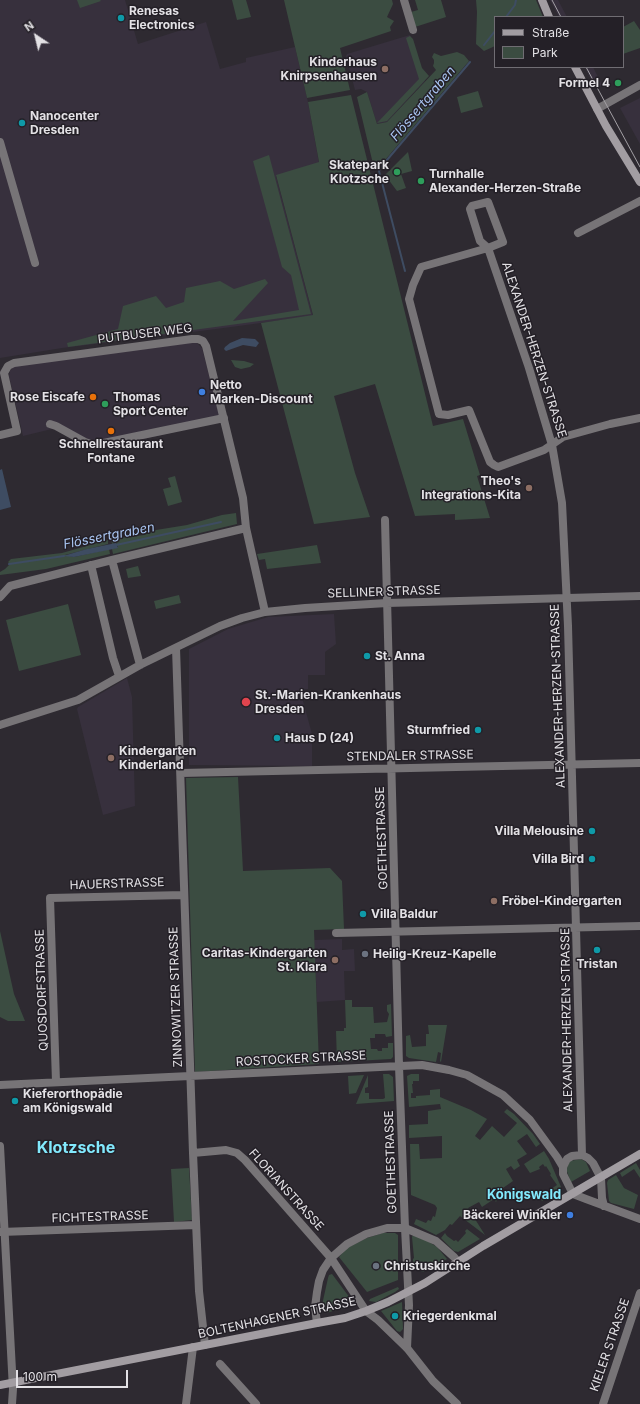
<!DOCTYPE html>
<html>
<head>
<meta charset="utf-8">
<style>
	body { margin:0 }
	#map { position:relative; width:640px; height:1404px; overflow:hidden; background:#2e2a31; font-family:Inter,sans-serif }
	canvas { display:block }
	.legend { position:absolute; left:494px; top:16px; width:130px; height:52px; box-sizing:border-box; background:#242027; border:1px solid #706d73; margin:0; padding:5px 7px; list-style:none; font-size:12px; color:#e3e1e5 }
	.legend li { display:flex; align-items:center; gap:8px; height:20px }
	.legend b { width:20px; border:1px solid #706d73 }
	.north { position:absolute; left:16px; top:16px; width:40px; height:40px; -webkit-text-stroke:3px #242027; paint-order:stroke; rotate:325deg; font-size:11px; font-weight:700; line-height:16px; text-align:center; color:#e3e1e5 }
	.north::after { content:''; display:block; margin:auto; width:14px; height:18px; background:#e3e1e5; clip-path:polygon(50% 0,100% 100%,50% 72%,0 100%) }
	.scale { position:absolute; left:16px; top:1370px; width:112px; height:18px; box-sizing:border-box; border:2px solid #e3e1e5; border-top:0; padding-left:5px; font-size:12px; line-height:14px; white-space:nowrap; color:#e3e1e5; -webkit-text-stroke:3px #242027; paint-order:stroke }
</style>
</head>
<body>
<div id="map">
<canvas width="640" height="1404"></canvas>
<ul class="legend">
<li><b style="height:5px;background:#a29da2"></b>Straße</li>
<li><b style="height:11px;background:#3b4c41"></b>Park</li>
</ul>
<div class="north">N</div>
<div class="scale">100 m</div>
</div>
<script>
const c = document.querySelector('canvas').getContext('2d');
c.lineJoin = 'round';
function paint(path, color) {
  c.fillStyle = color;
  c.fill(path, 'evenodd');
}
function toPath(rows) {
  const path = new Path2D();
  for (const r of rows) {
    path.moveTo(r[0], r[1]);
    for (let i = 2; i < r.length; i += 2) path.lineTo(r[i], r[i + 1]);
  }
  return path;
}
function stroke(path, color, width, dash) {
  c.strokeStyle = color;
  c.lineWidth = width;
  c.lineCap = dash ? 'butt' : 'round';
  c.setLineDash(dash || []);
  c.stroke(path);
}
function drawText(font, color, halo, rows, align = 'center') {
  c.font = font + ' Inter,sans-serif';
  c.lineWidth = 3;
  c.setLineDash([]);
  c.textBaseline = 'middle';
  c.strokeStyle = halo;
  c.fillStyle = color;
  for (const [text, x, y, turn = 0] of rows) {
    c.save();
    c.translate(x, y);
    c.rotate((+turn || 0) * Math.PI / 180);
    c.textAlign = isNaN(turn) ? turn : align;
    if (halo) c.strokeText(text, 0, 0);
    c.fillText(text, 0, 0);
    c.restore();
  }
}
paint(toPath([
	[0,0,125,0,138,44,206,22,220,69,246,62,246,58,295,47,308,102,319,163,276,176,313,316,216,329,62,348,0,358],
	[550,0,558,0,567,17,559,17],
	[410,35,425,81,387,122,377,124,367,92,361,89,355,90,346,56,347,54],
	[585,67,593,67,602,85,595,88],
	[640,98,640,144,620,108],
	[196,342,202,348,221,422,102,448,93,448,56,428,23,436,9,376,10,371,14,366],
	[334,614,336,644,325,652,325,675,308,675,308,689,300,690,312,734,312,766,189,765,189,649,228,629,268,617],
	[127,678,132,697,135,806,103,815,77,709,78,707],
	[342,939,342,950,354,949,355,971,344,971,345,1000,317,1002,314,940]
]), '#37303d');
paint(toPath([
	[77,0,100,0,101,1,80,8],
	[232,0,246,0,251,17,237,20],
	[284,0,392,0,393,4,387,17,394,21,390,27,391,31,340,48,350,90,307,98],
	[415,0,441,0,446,17,415,27,411,12,418,10],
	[476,0,536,0,543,17,495,17,495,46,484,51,476,44,477,12],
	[634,21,640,30,640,48,623,54,623,27],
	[410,36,413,39,422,68,429,76,387,121,377,123,419,79,406,38],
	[457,52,464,55,469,61,380,166,374,168,357,97,367,92,377,124,387,122,436,70,433,66,434,63,434,60,432,57,434,53,441,56],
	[478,91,483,107,461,113,457,97],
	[351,95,433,426,463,419,480,475,477,476,490,518,455,520,455,514,415,516,375,384,334,396,355,473,370,517,314,524,261,323,313,315,276,175,319,162,308,102],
	[408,152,412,171,401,174,406,188,397,191,385,175],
	[269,155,311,314,68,347,67,343,118,329,123,306,156,296,166,308,184,302,186,288,220,281,234,289,265,279,268,283,233,321,299,310,291,275,282,267,253,161],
	[231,360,244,361,254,364,250,367,241,369,235,367],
	[175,476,182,502,168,506,163,489,171,487,168,478],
	[236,513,237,524,113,554,112,549,118,547,116,543,112,544,111,539,144,535,156,530,187,525,222,515],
	[108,540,108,544,65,555,74,557,109,549,110,554,46,569,0,575,0,572,5,569,10,564,8,562,11,559,62,553],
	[317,545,321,563,267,569,265,559,259,560,257,554],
	[138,566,141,576,128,578,126,569],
	[179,595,181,603,156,609,154,601],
	[68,604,81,655,19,671,6,620],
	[238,777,243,871,330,868,342,881,344,929,314,930,319,1064,195,1072,186,778],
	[0,931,14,994,25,1021,8,1021,0,1017],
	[345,1000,352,1000,352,1007,373,1007,374,1023,387,1022,389,1014,387,1011,387,1005,391,1004,392,1036,386,1037,385,1034,375,1034,375,1038,370,1038,371,1049,377,1049,378,1051,382,1051,382,1048,388,1048,388,1043,393,1043,393,1057,391,1059,337,1062,336,1031,344,1031,344,1028,346,1028],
	[428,1025,447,1025,441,1062,440,1061,441,1053,438,1052,436,1062,409,1058,406,1056,406,1036,410,1035,412,1047,426,1046,426,1034,429,1034],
	[383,1074,389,1074,393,1077,394,1101,356,1104,368,1075,368,1087,365,1088,365,1093,369,1093,369,1099,383,1099,385,1098],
	[411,1074,419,1074,419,1081,413,1081,413,1084,412,1084,413,1093,411,1093,411,1098,416,1098,416,1096,430,1095,430,1090,440,1089,440,1097,471,1110,487,1119,475,1136,480,1140,492,1126,504,1137,517,1123,504,1112,507,1109,514,1114,533,1134,540,1144,536,1147,527,1134,517,1141,527,1154,517,1160,520,1166,514,1170,511,1166,506,1169,513,1181,503,1188,496,1202,494,1199,482,1207,479,1202,468,1208,485,1235,460,1216,452,1225,450,1224,445,1230,436,1235,414,1224,416,1219,426,1223,428,1220,431,1221,433,1216,435,1217,437,1208,435,1205,411,1195,410,1144,419,1144,420,1159,442,1158,442,1136,409,1138,409,1125,428,1124,428,1111,441,1109,440,1104,409,1107,407,1076],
	[364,1075,356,1093,349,1094,348,1076],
	[544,1151,549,1159,561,1187,559,1191,542,1201,539,1196,544,1192,546,1195,552,1191,551,1189,557,1185,550,1175,551,1174,546,1166,545,1167,543,1164,539,1167,540,1169,530,1173,524,1164],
	[581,1159,586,1162,590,1171,571,1182,566,1169,570,1161],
	[636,1163,640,1170,640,1178,634,1169,622,1177,620,1173],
	[189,1168,192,1220,174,1222,171,1169],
	[616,1175,624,1188,638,1195,634,1209,611,1203,609,1201,607,1183,608,1180],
	[467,1229,480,1239,458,1252,454,1251,441,1238,445,1233,447,1236,454,1241,456,1240,458,1242,466,1233,465,1231],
	[383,1233,395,1233,398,1235,398,1280,367,1292,339,1257,347,1248,367,1238],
	[413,1235,423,1238,437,1247,447,1259,423,1272,418,1270,415,1268,413,1264,413,1259,414,1258,412,1237],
	[332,1274,350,1298,349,1302,347,1307,326,1313,324,1311,322,1305,328,1278,329,1275],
	[398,1287,399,1289,395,1292,376,1302,369,1301,370,1299],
	[402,1302,403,1329,400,1332,397,1331,381,1311]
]), '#3b4c41');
paint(toPath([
	[242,338,255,339,259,343,256,347,243,345,226,351,224,349,225,347,230,343],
	[2,469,11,507,0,510,0,470],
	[116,543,118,548,74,557,63,556,87,549]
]), '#3e4c62');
stroke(toPath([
	[506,17,515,5,516,0],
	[484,45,495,31],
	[405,271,379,171,381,167,470,62],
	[116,545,221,522],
	[9,564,64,556]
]), '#3e4c62', 2);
stroke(toPath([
	[404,0,413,30],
	[597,109,640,85],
	[0,142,35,263],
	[578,233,640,201],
	[488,248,480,241,470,209,472,206,488,202,503,242,488,248,529,368,552,445,562,503,568,626,582,1155],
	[488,248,421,267,413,285,409,299,439,414,448,415,469,410,490,462,494,465,498,467,544,450,563,437,610,424,640,418],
	[50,424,56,426,85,442,94,445,224,418],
	[0,435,17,431,4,373,8,366,14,363,192,339,198,339,203,341,206,346,243,498,246,528,265,612],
	[385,520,399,1066,405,1228,409,1305,407,1348],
	[112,560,140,665],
	[91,565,113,658,119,676],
	[0,597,10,586,112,560,246,528],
	[176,648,193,1153,199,1291,205,1345],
	[0,725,78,700,140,665,220,626,242,618,265,612,305,608,387,603,640,596],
	[181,773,640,763],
	[336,933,640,926],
	[56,1082,50,898,184,895],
	[0,1085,422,1065,449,1070,467,1075,503,1095,530,1120,557,1157,563,1167],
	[0,1146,13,1389,12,1404],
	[193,1153,226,1150,237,1153,245,1160,331,1258,366,1311,378,1320,407,1348,433,1381,457,1404],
	[604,1206,602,1198,601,1178,593,1163,588,1158,582,1155,572,1156,567,1159,563,1167,563,1174,573,1194,586,1199,640,1219],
	[1,1232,196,1225],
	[317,1323,315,1307,317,1292,319,1281,323,1270,331,1258,347,1244,366,1234,387,1228,405,1228,436,1241,454,1257,458,1262],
	[220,1364,256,1404],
	[186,1404,193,1347],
	[603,1404,640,1293]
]), '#777477', 8);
stroke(toPath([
	[542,0,549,17],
	[575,67,606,126,640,182],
	[0,1385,317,1323,345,1318,366,1311,388,1302,425,1283,483,1246,640,1154]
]), '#a29da2', 8);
stroke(toPath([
	[552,0,561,17],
	[586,67,640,167]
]), '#a3a0a5', 1);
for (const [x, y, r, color] of [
	[121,18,4,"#0f9aa8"],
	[385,69,4,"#8d6e63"],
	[618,83,4,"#2e9e5b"],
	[22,123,4,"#0f9aa8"],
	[397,172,4,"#2e9e5b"],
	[421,181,4,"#2e9e5b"],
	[202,392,4,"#3f7fe0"],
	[93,397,4,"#e8710a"],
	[105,404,4,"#2e9e5b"],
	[111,431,4,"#e8710a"],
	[529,488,4,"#8d6e63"],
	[367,656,4,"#0f9aa8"],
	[246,702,5,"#e0444e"],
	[478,730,4,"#0f9aa8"],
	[277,738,4,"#0f9aa8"],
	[111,758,4,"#8d6e63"],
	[592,831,4,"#0f9aa8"],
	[592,859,4,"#0f9aa8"],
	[494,901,4,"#8d6e63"],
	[363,914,4,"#0f9aa8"],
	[597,950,4,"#0f9aa8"],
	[365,954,4,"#6b7280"],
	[335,960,4,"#8d6e63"],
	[15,1101,4,"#0f9aa8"],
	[570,1215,4,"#3f7fe0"],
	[376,1266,4,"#6b7280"],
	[395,1316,4,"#0f9aa8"]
]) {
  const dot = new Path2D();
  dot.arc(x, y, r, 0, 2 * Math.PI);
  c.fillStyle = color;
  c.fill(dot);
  stroke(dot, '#242027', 1.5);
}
drawText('bold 12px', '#e3e1e5', '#242027', [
	["Renesas",129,11],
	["Electronics",129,25],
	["Kinderhaus",377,62,"right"],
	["Knirpsenhausen",377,76,"right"],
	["Formel 4",610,83,"right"],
	["Nanocenter",30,116],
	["Dresden",30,130],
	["Skatepark",389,165,"right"],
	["Klotzsche",389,179,"right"],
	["Turnhalle",429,174],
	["Alexander-Herzen-Straße",429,188],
	["Netto",210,385],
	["Marken-Discount",210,399],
	["Rose Eiscafe",85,397,"right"],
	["Thomas",113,397],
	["Sport Center",113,411],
	["Schnellrestaurant",111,444,"center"],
	["Fontane",111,458,"center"],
	["Theo's",521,481,"right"],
	["Integrations-Kita",521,495,"right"],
	["St. Anna",375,656],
	["St.-Marien-Krankenhaus",255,695],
	["Dresden",255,709],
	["Sturmfried",470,730,"right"],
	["Haus D (24)",285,738],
	["Kindergarten",119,751],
	["Kinderland",119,765],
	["Villa Melousine",584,831,"right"],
	["Villa Bird",584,859,"right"],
	["Fröbel-Kindergarten",502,901],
	["Villa Baldur",371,914],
	["Caritas-Kindergarten",327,953,"right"],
	["St. Klara",327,967,"right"],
	["Heilig-Kreuz-Kapelle",373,954],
	["Tristan",597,964,"center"],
	["Kieferorthopädie",23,1094],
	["am Königswald",23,1108],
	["Bäckerei Winkler",562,1215,"right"],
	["Christuskirche",384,1266],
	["Kriegerdenkmal",403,1316]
], 'left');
drawText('12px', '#e3e1e5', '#242027', [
	["PUTBUSER WEG",145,334,-7],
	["ALEXANDER-HERZEN-STRASSE",534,350,72],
	["SELLINER STRASSE",384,592,-2],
	["ALEXANDER-HERZEN-STRASSE",558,696,-92],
	["STENDALER STRASSE",410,756,-1],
	["GOETHESTRASSE",382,838,-92],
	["HAUERSTRASSE",117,884,-2],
	["QUOSDORFSTRASSE",42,990,-92],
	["ZINNOWITZER STRASSE",176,997,-92],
	["ALEXANDER-HERZEN-STRASSE",567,1020,-91],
	["ROSTOCKER STRASSE",301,1059,-3],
	["GOETHESTRASSE",391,1162,-92],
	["FLORIANSTRASSE",286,1190,48],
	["FICHTESTRASSE",100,1217,-2],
	["BOLTENHAGENER STRASSE",277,1318,-12],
	["KIELER STRASSE",610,1345,-71]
]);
drawText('italic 13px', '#a9c5f2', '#242027', [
	["Flössertgraben",423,104,-50],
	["Flössertgraben",109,536,-11]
]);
drawText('bold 13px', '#82e9fd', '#242027', [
	["Königswald",524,1195]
]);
drawText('bold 16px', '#82e9fd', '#242027', [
	["Klotzsche",76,1148]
]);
</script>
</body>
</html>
